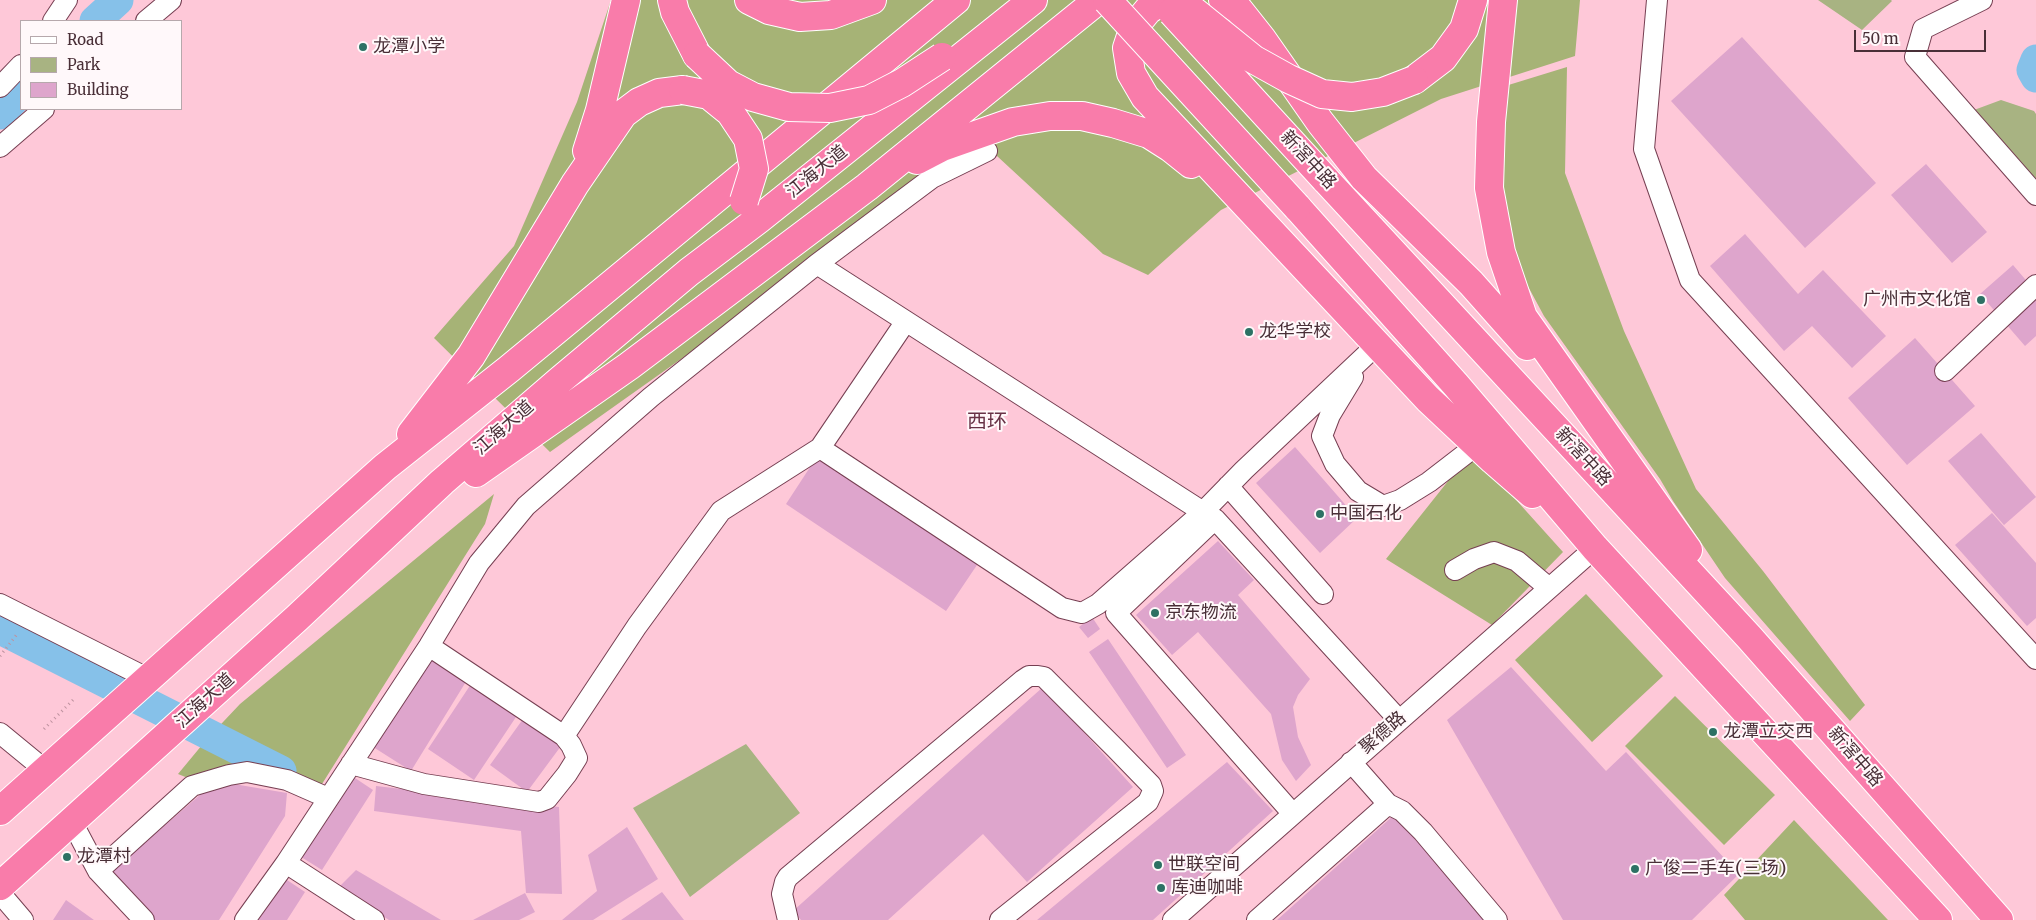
<!DOCTYPE html>
<html>
<head>
<meta charset="utf-8">
<style>
	body { margin:0 }
	#map { position:relative; width:2036px; height:920px; overflow:hidden; background:#fec8d8; font-family:Merriweather,serif }
	canvas { display:block }
	.legend { position:absolute; left:20px; top:20px; width:162px; height:90px; box-sizing:border-box; background:#fff8fa; border:1px solid #b6a8ac; margin:0; padding:6px 9px; list-style:none; font-size:15px; color:#492f37 }
	.legend li { display:flex; align-items:center; gap:10px; height:25px }
	.legend b { width:25px; border:1px solid #b6a8ac }
	.scale { position:absolute; left:1854px; top:30px; width:132px; height:22px; box-sizing:border-box; border:2px solid #492f37; border-top:0; padding-left:6px; font-size:15px; line-height:18px; white-space:nowrap; color:#492f37; -webkit-text-stroke:4px #fff8fa; paint-order:stroke }
</style>
</head>
<body>
<div id="map">
<canvas width="2036" height="920"></canvas>
<ul class="legend">
<li><b style="height:6px;background:#fff"></b>Road</li>
<li><b style="height:14px;background:#a8b382"></b>Park</li>
<li><b style="height:14px;background:#dea5cc"></b>Building</li>
</ul>
<div class="scale">50 m</div>
</div>
<script>
const c = document.querySelector('canvas').getContext('2d');
c.lineJoin = 'round';
function paint(path, color) {
  c.fillStyle = color;
  c.fill(path, 'evenodd');
}
function toPath(rows) {
  const path = new Path2D();
  for (const r of rows) {
    path.moveTo(r[0], r[1]);
    for (let i = 2; i < r.length; i += 2) path.lineTo(r[i], r[i + 1]);
  }
  return path;
}
function stroke(path, color, width, dash) {
  c.strokeStyle = color;
  c.lineWidth = width;
  c.lineCap = dash ? 'butt' : 'round';
  c.setLineDash(dash || []);
  c.stroke(path);
}
function drawText(font, color, halo, rows, align = 'center') {
  c.font = font + ' Merriweather,"Noto Sans SC",serif';
  c.lineWidth = 4;
  c.setLineDash([]);
  c.textBaseline = 'middle';
  c.strokeStyle = halo;
  c.fillStyle = color;
  for (const [text, x, y, turn = 0] of rows) {
    c.save();
    c.translate(x, y);
    c.rotate((+turn || 0) * Math.PI / 180);
    c.textAlign = isNaN(turn) ? turn : align;
    if (halo) c.strokeText(text, 0, 0);
    c.fillText(text, 0, 0);
    c.restore();
  }
}
paint(toPath([
	[1818,0,1891,0,1892,1,1862,30],
	[2001,100,2034,111,2036,114,2036,186,1974,110],
	[746,744,800,813,690,897,633,808]
]), '#a8b382');
paint(toPath([
	[611,0,1580,0,1575,56,1441,99,1221,210,1148,275,1103,254,984,144,550,452,434,338,514,246,577,102],
	[1567,67,1565,173,1624,331,1696,489,1763,571,1865,705,1850,721,1725,578,1673,501,1660,479,1544,316,1503,240,1502,87],
	[1472,451,1563,552,1492,625,1386,559],
	[494,494,485,524,322,784,272,766,241,765,193,780,178,774,207,739,240,704],
	[1586,594,1663,676,1592,742,1515,660],
	[1675,696,1775,795,1724,845,1625,746],
	[1794,820,1888,920,1745,920,1724,895]
]), '#a6b376');
stroke(toPath([
	[95,21,118,0],
	[2036,60,2032,70,2036,77],
	[0,114,21,92],
	[0,629,281,771]
]), '#86c1e9', 31);
paint(toPath([
	[1742,37,1876,183,1805,248,1671,101],
	[1926,164,1987,232,1952,263,1891,195],
	[1745,234,1798,294,1823,270,1886,336,1852,368,1812,326,1784,351,1710,266],
	[2013,265,2036,292,2036,336,2025,346,1980,294],
	[1915,338,1975,406,1907,465,1848,398],
	[1981,433,2036,497,2004,525,1948,461],
	[1295,447,1357,518,1320,553,1256,483],
	[818,455,979,562,946,611,786,504],
	[1992,513,2036,563,2036,618,2027,626,1955,545],
	[1218,541,1254,580,1238,595,1310,679,1298,695,1293,707,1298,737,1311,765,1296,781,1282,760,1271,714,1198,632,1172,655,1136,615],
	[1092,617,1100,629,1088,638,1079,627],
	[1108,639,1186,755,1167,768,1089,652],
	[426,654,467,680,411,771,370,745],
	[1511,667,1606,771,1626,752,1739,874,1692,920,1563,920,1447,720],
	[471,684,516,717,474,780,428,749],
	[1043,687,1133,787,1027,882,983,834,888,920,801,920,793,911],
	[523,719,561,746,527,792,490,765],
	[1227,762,1273,811,1153,920,1037,920],
	[349,774,373,790,322,870,298,855],
	[216,781,287,793,285,816,219,920,154,920,110,873],
	[376,786,559,807,562,894,526,893,521,831,374,811],
	[1395,814,1490,920,1277,920],
	[627,827,658,879,593,920,562,920,597,891,588,855],
	[356,870,441,920,389,920,339,887],
	[281,876,305,892,287,920,253,920],
	[662,892,684,920,621,920],
	[525,893,535,912,519,920,473,920],
	[66,900,94,920,53,920]
]), '#dea5cc');
const minor = toPath([
	[1657,0,1644,149,1690,280,2036,659],
	[1982,0,1923,29,1915,57,2036,195],
	[53,21,67,0],
	[146,21,171,0],
	[0,87,21,65],
	[0,147,44,109],
	[987,151,932,178,817,264,1203,512],
	[1945,371,2036,285],
	[1353,377,1330,415,1322,436,1335,464,1358,491,1383,506,1400,500,1429,482,1477,445],
	[820,448,906,321],
	[1228,486,1323,594],
	[1455,570,1474,559,1494,552,1517,561,1549,588],
	[0,604,147,678],
	[429,646,564,736,637,626,721,511,820,448,1062,608,1082,613,1098,604,1203,512,1244,470,1366,355,1376,343],
	[0,733,45,770],
	[1351,762,1388,804,1402,811,1423,832,1497,920],
	[351,764,424,784,539,802,547,799,567,774,577,758,571,745,564,736],
	[1293,814,1116,613,1215,519,1399,720],
	[72,822,98,871,144,920],
	[286,863,374,920],
	[98,871,192,786,229,775,247,772,287,780,328,798],
	[0,893,23,920],
	[245,920,286,863,429,646,479,563,526,506,651,397,817,264],
	[788,920,782,894,785,882,788,877,1023,680,1029,676,1038,676,1044,677,1116,749,1151,785,1153,791,1148,802,1000,920],
	[1173,920,1595,548],
	[1257,920,1388,804]
]);
const highway = toPath([
	[672,0,675,12,697,55],
	[749,0,769,10,800,17,831,15,872,0],
	[1164,0,1148,10,1134,27,1127,48,1131,73,1145,97,1428,399,1493,460,1532,494],
	[1223,0,1239,10,1262,39,1320,122,1364,178,1471,283,1527,346],
	[1503,0,1491,122,1489,188,1501,252,1523,317,1688,550],
	[1414,80,1443,58,1464,29,1473,0],
	[587,151,600,110,626,0],
	[917,160,942,147,1013,122,1050,116,1082,116,1113,123,1149,134,1171,148,1191,164],
	[1325,179,1749,637,1999,920],
	[1297,207,1456,385,1595,548,1938,920],
	[411,434,471,356,575,184,623,114,639,102,659,93,683,90],
	[476,473,629,366,867,187,1098,0],
	[0,811,385,467,509,369,956,0],
	[0,886,297,618,442,482,559,381,689,272,759,219,1033,0]
]);
stroke(minor, '#763f52', 22);
stroke(highway, '#fff', 30);
stroke(toPath([
	[0,656,18,633],
	[44,729,75,698]
]), '#be929f', 3, [1, 4]);
stroke(minor, '#fff', 20);
stroke(highway, '#f97caa', 28);
const highwayBridge = toPath([
	[1107,0,1297,207],
	[1180,0,1253,59,1289,79,1322,94,1352,97,1383,92,1414,80],
	[1172,12,1325,179],
	[697,55,728,84,753,97,789,107,830,108,869,100,902,83,942,57],
	[683,90,709,95,730,112,748,139,754,169,744,201]
]);
stroke(highwayBridge, '#fff', 30, []);
stroke(highwayBridge, '#f97caa', 28);
for (const [x, y, r, color] of [
	[363,47,5,"#2d7164"],
	[1981,300,5,"#2d7164"],
	[1249,332,5,"#2d7164"],
	[1320,514,5,"#2d7164"],
	[1155,613,5,"#2d7164"],
	[1713,732,5,"#2d7164"],
	[67,857,5,"#2d7164"],
	[1158,865,5,"#2d7164"],
	[1635,869,5,"#2d7164"],
	[1161,888,5,"#2d7164"]
]) {
  const dot = new Path2D();
  dot.arc(x, y, r, 0, 2 * Math.PI);
  c.fillStyle = color;
  c.fill(dot);
  stroke(dot, '#fff8fa', 2);
}
drawText('18px', '#492f37', '#fff8fa', [
	["龙潭小学",373,47],
	["广州市文化馆",1971,300,"right"],
	["龙华学校",1259,332],
	["中国石化",1330,514],
	["京东物流",1165,613],
	["龙潭立交西",1723,732],
	["龙潭村",77,857],
	["世联空间",1168,865],
	["广俊二手车(三场)",1645,869],
	["库迪咖啡",1171,888]
], 'left');
drawText('18px', '#492f37', '#fff8fa', [
	["新滘中路",1308,160,47],
	["江海大道",817,172,-39],
	["江海大道",504,428,-41],
	["新滘中路",1583,457,47],
	["江海大道",205,701,-42],
	["聚德路",1383,733,-41],
	["新滘中路",1855,757,49]
]);
drawText('20px', '#683246', '#fff8fa', [
	["西环",987,422]
]);
</script>
</body>
</html>
